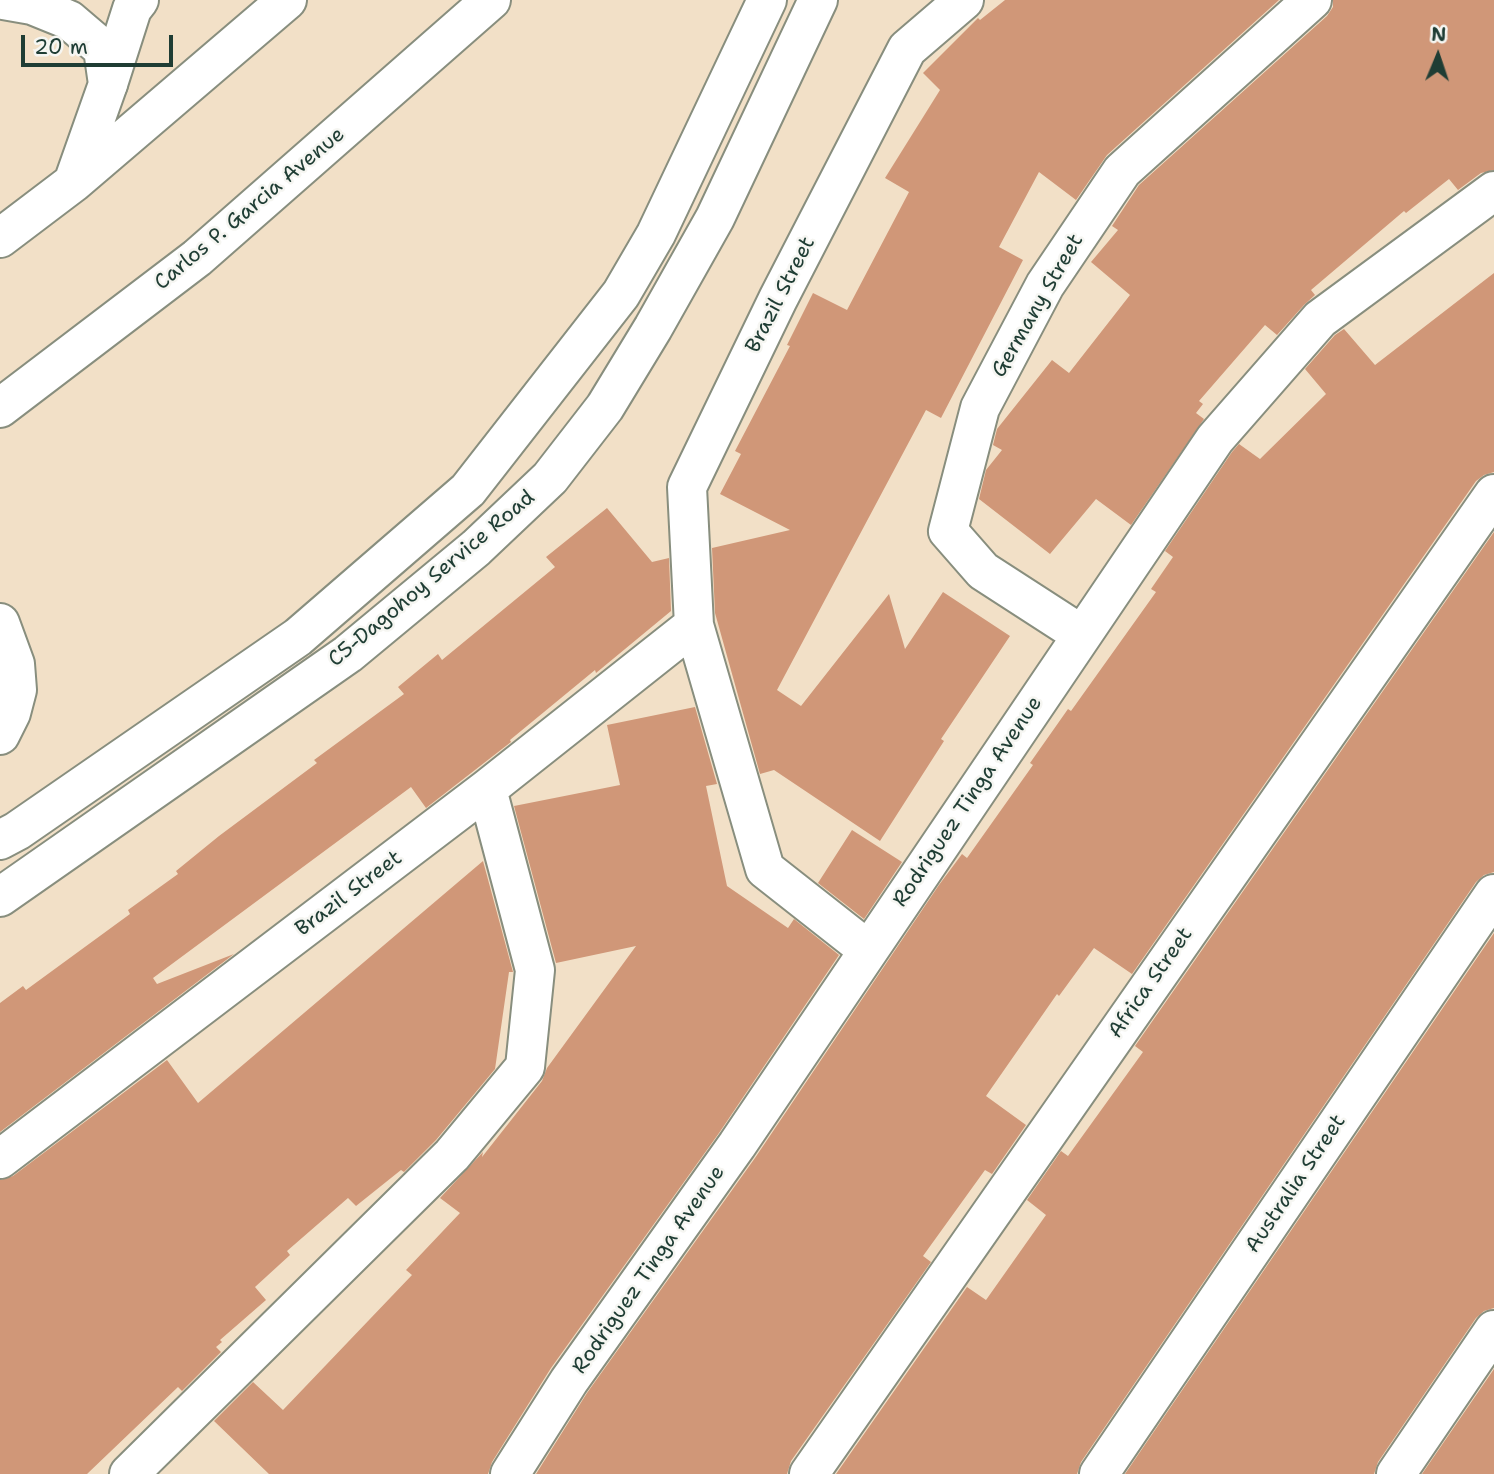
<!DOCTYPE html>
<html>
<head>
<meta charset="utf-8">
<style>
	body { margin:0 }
	#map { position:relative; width:1494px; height:1474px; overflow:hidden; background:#f2e0c7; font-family:"Shantell Sans",sans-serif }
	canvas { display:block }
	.north { position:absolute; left:1403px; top:21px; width:70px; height:70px; -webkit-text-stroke:5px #f6f6f2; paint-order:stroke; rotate:2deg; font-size:19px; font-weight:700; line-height:28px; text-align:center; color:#1f3d34 }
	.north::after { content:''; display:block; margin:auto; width:24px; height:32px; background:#1f3d34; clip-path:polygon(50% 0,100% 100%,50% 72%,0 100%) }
	.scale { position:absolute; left:21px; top:35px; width:152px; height:32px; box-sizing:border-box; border:4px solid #1f3d34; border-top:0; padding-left:9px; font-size:21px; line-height:24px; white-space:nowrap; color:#1f3d34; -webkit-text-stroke:5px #f6f6f2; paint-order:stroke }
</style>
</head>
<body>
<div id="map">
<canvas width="1494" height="1474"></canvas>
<div class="north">N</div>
<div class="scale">20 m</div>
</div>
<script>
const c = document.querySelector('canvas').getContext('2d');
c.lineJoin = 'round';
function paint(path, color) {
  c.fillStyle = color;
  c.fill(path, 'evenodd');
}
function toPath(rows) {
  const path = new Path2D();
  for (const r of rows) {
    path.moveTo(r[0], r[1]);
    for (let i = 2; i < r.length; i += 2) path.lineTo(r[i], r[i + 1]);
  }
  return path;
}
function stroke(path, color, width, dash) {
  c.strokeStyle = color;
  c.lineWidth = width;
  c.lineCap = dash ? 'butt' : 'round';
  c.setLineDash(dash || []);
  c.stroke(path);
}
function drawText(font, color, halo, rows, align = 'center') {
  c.font = font + ' "Shantell Sans",sans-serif';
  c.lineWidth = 5;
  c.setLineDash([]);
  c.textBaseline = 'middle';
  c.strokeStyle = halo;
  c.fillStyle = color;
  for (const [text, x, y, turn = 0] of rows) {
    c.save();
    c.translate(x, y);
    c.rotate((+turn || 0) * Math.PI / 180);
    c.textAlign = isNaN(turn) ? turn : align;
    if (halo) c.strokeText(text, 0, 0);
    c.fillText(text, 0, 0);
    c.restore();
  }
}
paint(toPath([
	[1005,0,1279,0,1107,155,1076,200,1039,172,999,247,1023,260,941,418,926,410,777,690,801,706,889,594,905,649,943,592,1010,636,941,739,944,741,880,841,774,770,760,774,715,613,712,548,790,530,720,494,741,454,735,451,790,346,787,345,813,293,847,310,909,192,885,178,940,90,923,73,978,18,980,20],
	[1333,0,1494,0,1494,170,1481,173,1458,190,1449,179,1406,213,1404,211,1311,290,1315,295,1304,305,1277,335,1265,325,1199,401,1203,404,1196,413,1204,419,1131,525,1096,499,1050,554,979,499,986,470,1002,450,993,445,997,429,1052,360,1069,373,1130,295,1091,262,1118,230,1112,226,1139,185,1327,16,1333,7],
	[1494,273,1494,472,1484,475,1476,481,1132,974,1094,948,1059,996,1057,994,986,1096,1026,1125,992,1174,985,1170,923,1256,931,1262,791,1461,787,1474,536,1474,587,1393,755,1158,939,885,962,854,967,858,1033,765,1030,763,1068,709,1071,711,1156,592,1151,589,1173,557,1165,551,1232,452,1239,444,1260,459,1326,394,1305,369,1335,335,1344,329,1375,365],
	[607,508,652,562,669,558,671,611,596,673,595,670,510,740,511,742,426,808,411,787,153,978,157,984,234,954,0,1132,0,1003,23,986,26,990,130,914,128,910,178,874,176,871,219,836,317,763,314,760,404,694,398,687,438,654,442,660,555,567,546,557],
	[1494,532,1494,872,1484,875,1476,882,1081,1462,1077,1474,836,1474,967,1287,986,1300,1046,1215,1027,1200,1061,1151,1068,1156,1143,1052,1135,1046],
	[695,707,717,784,706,786,727,886,788,928,794,919,839,955,719,1133,551,1368,492,1462,488,1474,269,1474,214,1421,253,1382,283,1410,412,1275,406,1270,460,1213,440,1198,483,1152,482,1157,542,1081,547,1068,636,946,556,963,514,806,620,785,607,725],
	[852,830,902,862,864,919,818,883],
	[483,861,513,972,509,972,495,1069,436,1140,404,1172,401,1170,356,1206,348,1198,287,1251,290,1255,255,1287,266,1300,220,1340,222,1342,216,1347,221,1352,182,1391,178,1387,87,1474,0,1474,0,1180,13,1176,167,1060,198,1103],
	[1494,933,1494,1308,1484,1311,1476,1318,1378,1462,1374,1474,1125,1474],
	[1494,1369,1494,1474,1422,1474]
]), '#d09778');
const minor = toPath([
	[108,84,132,9,139,0],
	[1082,635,983,571,948,531,980,408,1045,285,1122,171,1312,0],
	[868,950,765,869,694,625,687,487,778,299,907,49,964,0],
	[0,1159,487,789,694,625],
	[129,1474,452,1155,525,1067,535,970,487,789],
	[510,1474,569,1381,737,1145,1215,439,1320,319,1494,191],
	[809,1474,1494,494],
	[1099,1474,1494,894],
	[1396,1474,1494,1330]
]);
const major = toPath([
	[3,0,32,5,69,20,103,49,108,84,74,180],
	[0,238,74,182,287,0],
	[0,408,197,258,491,0],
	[0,623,15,664,17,690,11,713,0,735],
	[0,840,17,831,298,637,468,490,621,294,656,234,767,0],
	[0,897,348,654,476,548,550,478,605,407,653,328,715,218,818,0]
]);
stroke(minor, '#888e7e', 42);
stroke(major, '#888e7e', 42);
stroke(minor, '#fff', 38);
stroke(major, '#fff', 38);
drawText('21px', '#1f3d34', '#f6f6f2', [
	["Carlos P. Garcia Avenue",250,209,-40],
	["Brazil Street",781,295,-63],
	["Germany Street",1038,306,-60],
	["C5-Dagohoy Service Road",432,579,-40],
	["Rodriguez Tinga Avenue",968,802,-56],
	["Brazil Street",349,894,-37],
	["Africa Street",1151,983,-55],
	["Australia Street",1296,1184,-56],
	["Rodriguez Tinga Avenue",649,1270,-55]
]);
</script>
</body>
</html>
